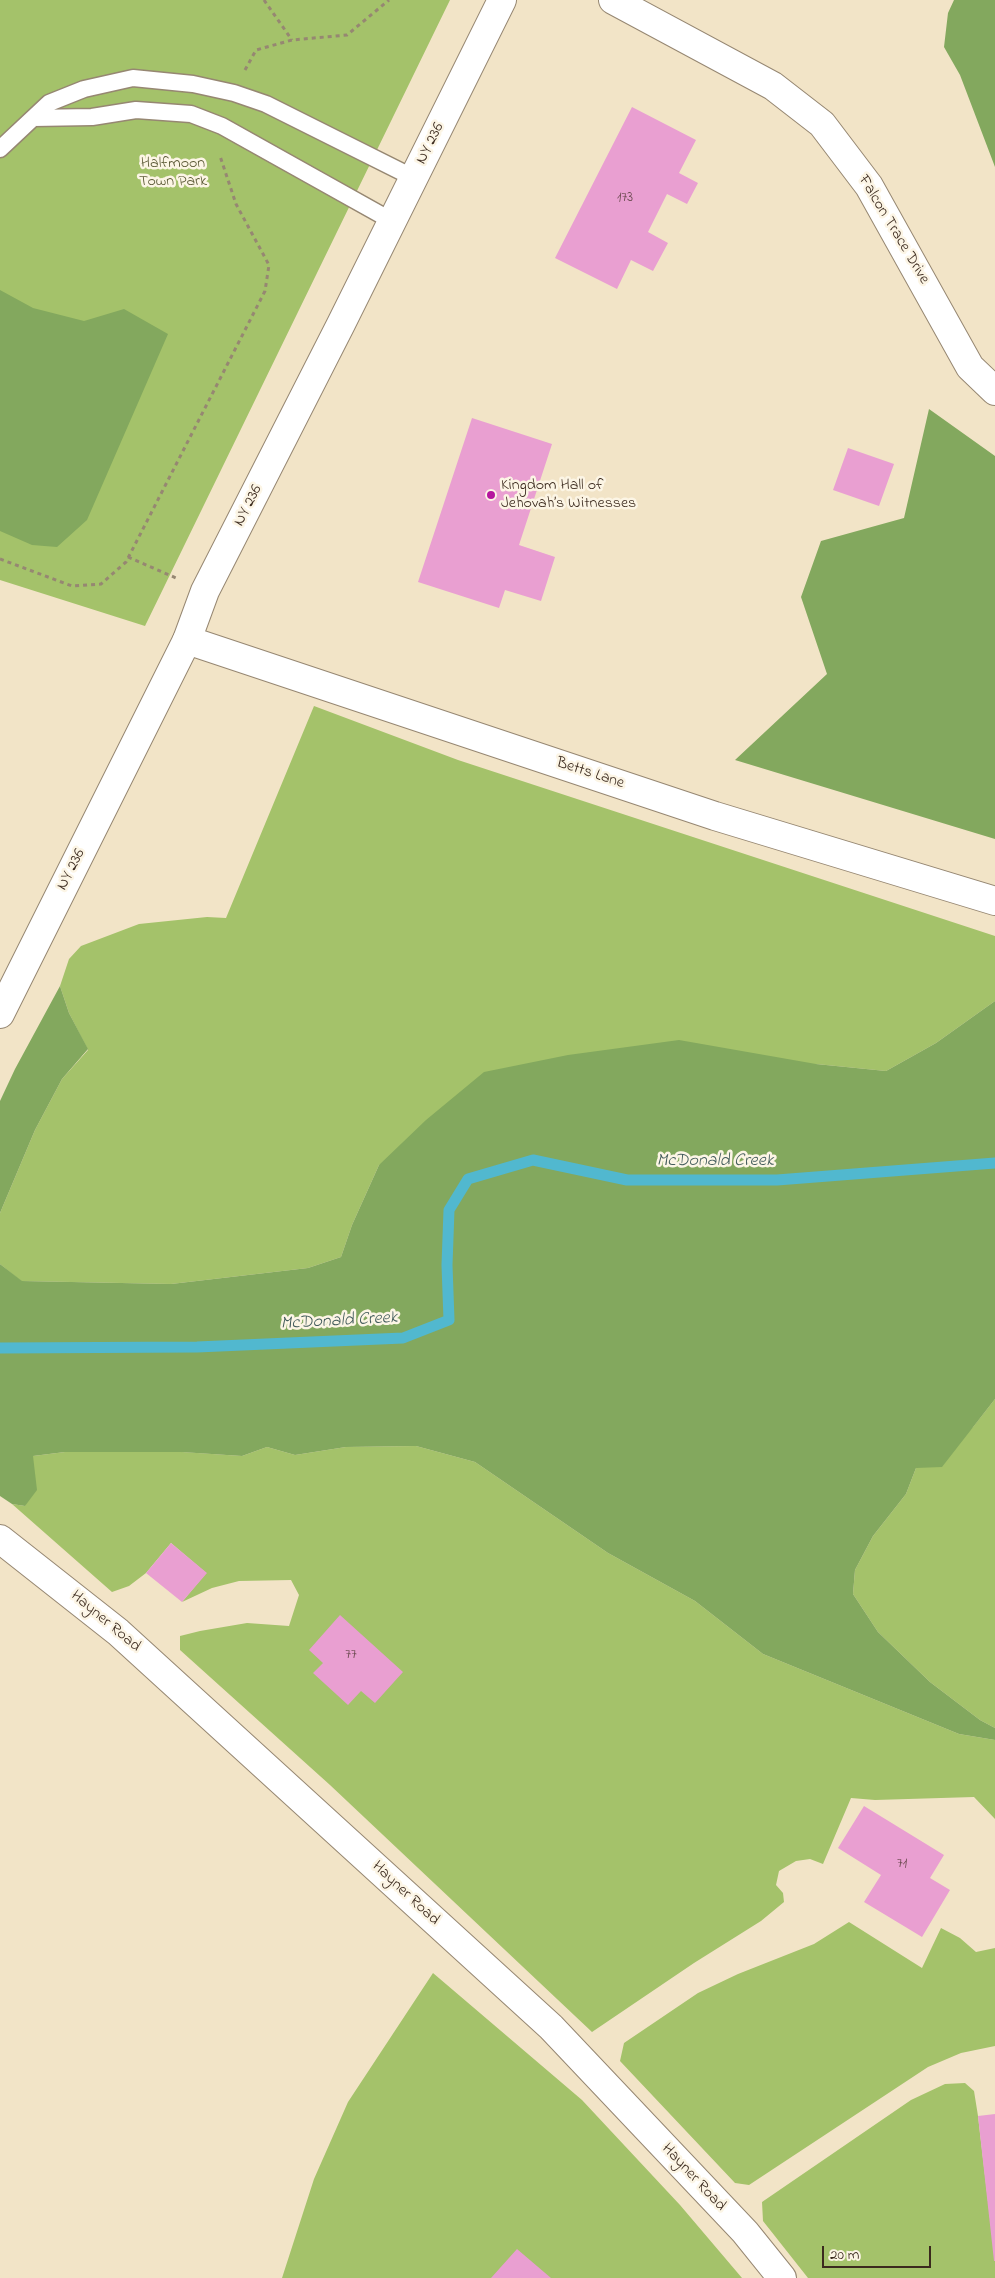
<!DOCTYPE html>
<html>
<head>
<meta charset="utf-8">
<style>
	body { margin:0 }
	#map { position:relative; width:995px; height:2278px; overflow:hidden; background:#f2e4c7; font-family:"Indie Flower",sans-serif }
	canvas { display:block }
	.scale { position:absolute; left:822px; top:2246px; width:109px; height:22px; box-sizing:border-box; border:2px solid #3b2a1e; border-top:0; padding-left:6px; font-size:15px; line-height:18px; white-space:nowrap; color:#3b2a1e; -webkit-text-stroke:4px #fcf5e5; paint-order:stroke }
</style>
</head>
<body>
<div id="map">
<canvas width="995" height="2278"></canvas>
<div class="scale">20 m</div>
</div>
<script>
const c = document.querySelector('canvas').getContext('2d');
c.lineJoin = 'round';
function paint(path, color) {
  c.fillStyle = color;
  c.fill(path, 'evenodd');
}
function toPath(rows) {
  const path = new Path2D();
  for (const r of rows) {
    path.moveTo(r[0], r[1]);
    for (let i = 2; i < r.length; i += 2) path.lineTo(r[i], r[i + 1]);
  }
  return path;
}
function stroke(path, color, width, dash) {
  c.strokeStyle = color;
  c.lineWidth = width;
  c.lineCap = dash ? 'butt' : 'round';
  c.setLineDash(dash || []);
  c.stroke(path);
}
function drawText(font, color, halo, rows, align = 'center') {
  c.font = font + ' "Indie Flower",sans-serif';
  c.lineWidth = 5;
  c.setLineDash([]);
  c.textBaseline = 'middle';
  c.strokeStyle = halo;
  c.fillStyle = color;
  for (const [text, x, y, turn = 0] of rows) {
    c.save();
    c.translate(x, y);
    c.rotate((+turn || 0) * Math.PI / 180);
    c.textAlign = isNaN(turn) ? turn : align;
    if (halo) c.strokeText(text, 0, 0);
    c.fillText(text, 0, 0);
    c.restore();
  }
}
paint(toPath([
	[0,0,450,0,145,626,0,580],
	[314,706,458,760,995,936,995,1001,936,1043,886,1071,816,1064,379,1165,352,1225,341,1257,308,1268,171,1284,21,1281,0,1264,0,1213,35,1130,62,1079,88,1050,69,1013,60,986,69,959,81,946,139,924,207,917,226,918],
	[995,1399,995,1728,980,1720,930,1682,878,1632,853,1594,855,1570,873,1536,906,1494,916,1468,973,1427],
	[416,1446,475,1462,608,1553,695,1601,763,1654,959,1734,995,1740,995,1819,974,1797,875,1800,851,1798,823,1864,810,1859,796,1861,779,1871,776,1885,783,1893,784,1902,761,1921,694,1963,592,2032,330,1785,180,1650,180,1636,200,1631,247,1623,289,1626,299,1595,291,1580,239,1581,212,1588,182,1602,206,1573,171,1543,146,1573,129,1586,112,1592,12,1504,25,1506,33,1456,65,1452,182,1452,242,1456,267,1447,295,1455,346,1447],
	[849,1922,922,1968,941,1928,960,1938,976,1952,995,1948,995,2046,961,2053,928,2067,749,2185,735,2183,620,2061,624,2043,698,1993,738,1974,814,1944],
	[433,1973,582,2100,680,2205,742,2278,282,2278,314,2179,348,2102],
	[965,2083,974,2091,978,2116,995,2261,995,2278,808,2278,763,2221,762,2202,911,2100,945,2084]
]), '#a4c26a');
paint(toPath([
	[954,0,995,0,995,167,960,75,944,47,948,13],
	[0,290,33,308,84,321,124,309,168,334,87,520,57,547,32,545,0,531],
	[929,409,995,456,995,839,735,760,827,674,801,597,821,541,904,518],
	[60,986,69,1013,88,1049,62,1079,35,1130,0,1213,0,1101,15,1069],
	[995,1001,995,1399,942,1467,916,1468,906,1494,873,1536,855,1570,853,1594,878,1632,930,1682,980,1720,995,1728,995,1740,959,1734,763,1654,695,1601,608,1553,475,1462,416,1446,346,1447,295,1455,267,1447,242,1456,181,1452,65,1452,33,1456,37,1490,25,1506,12,1504,0,1496,0,1264,22,1281,171,1284,308,1268,341,1257,352,1225,379,1165,426,1120,484,1072,568,1055,679,1040,816,1064,886,1071,936,1043]
]), '#83a85e');
stroke(toPath([
	[0,1348,197,1347,403,1338,449,1320,447,1265,449,1210,468,1179,533,1160,627,1180,777,1180,995,1163]
]), '#51b8cf', 11);
paint(toPath([
	[632,107,696,140,679,173,698,183,687,204,667,194,648,232,668,243,653,271,631,260,617,289,555,258],
	[472,418,552,444,519,545,555,557,541,601,505,590,499,608,418,582],
	[848,448,894,464,879,506,833,490],
	[171,1543,207,1573,182,1602,146,1573],
	[340,1615,403,1672,375,1703,361,1691,348,1705,313,1673,323,1663,309,1650],
	[864,1806,944,1855,930,1878,950,1890,922,1937,864,1902,881,1875,838,1848],
	[995,2114,995,2261,994,2261,978,2116],
	[517,2249,551,2278,491,2278]
]), '#e99fd1');
const lane = toPath([
	[33,118,92,117,136,110,191,114,222,126,392,221],
	[0,149,49,103,84,89,133,78,193,84,234,93,266,104,414,178]
]);
const street = toPath([
	[613,0,773,86,822,124,869,186,970,367,995,391],
	[187,640,715,816,995,901],
	[0,1539,118,1632,551,2027,745,2232,782,2278]
]);
const secondary = toPath([
	[0,1014,187,640,205,591,341,324,502,0]
]);
stroke(lane, '#968772', 19);
stroke(street, '#968772', 30);
stroke(secondary, '#968772', 30);
stroke(toPath([
	[264,0,292,40],
	[245,70,256,50,292,40,347,35,389,0],
	[128,557,176,578],
	[0,559,72,586,101,584,126,562,265,291,269,265,236,204,220,156]
]), '#968772', 3, [4, 4]);
stroke(lane, '#fff', 16);
stroke(street, '#fff', 28);
stroke(secondary, '#fff', 28);
for (const [x, y, r, color] of [
	[491,495,5,"#b5179e"]
]) {
  const dot = new Path2D();
  dot.arc(x, y, r, 0, 2 * Math.PI);
  c.fillStyle = color;
  c.fill(dot);
  stroke(dot, '#fcf5e5', 2);
}
drawText('14px', '#66474b', null, [
	["173",625,199],
	["77",351,1656],
	["71",902,1865]
]);
drawText('16px', '#3b2a1e', '#fcf5e5', [
	["NY 236",431,144,-64],
	["Falcon Trace Drive",893,230,59],
	["NY 236",249,506,-63],
	["Betts Lane",590,774,18],
	["NY 236",72,870,-63],
	["Hayner Road",105,1622,40],
	["Hayner Road",405,1894,43],
	["Hayner Road",693,2178,47]
]);
drawText('16px', '#5a5835', '#fcf5e5', [
	["Halfmoon",173,164],
	["Town Park",173,182]
]);
drawText('16px', '#3b2a1e', '#fcf5e5', [
	["Kingdom Hall of",501,486],
	["Jehovah’s Witnesses",501,504]
], 'left');
drawText('italic 18px', '#435c5c', '#fcf5e5', [
	["McDonald Creek",715,1162],
	["McDonald Creek",339,1322,-3]
]);
</script>
</body>
</html>
